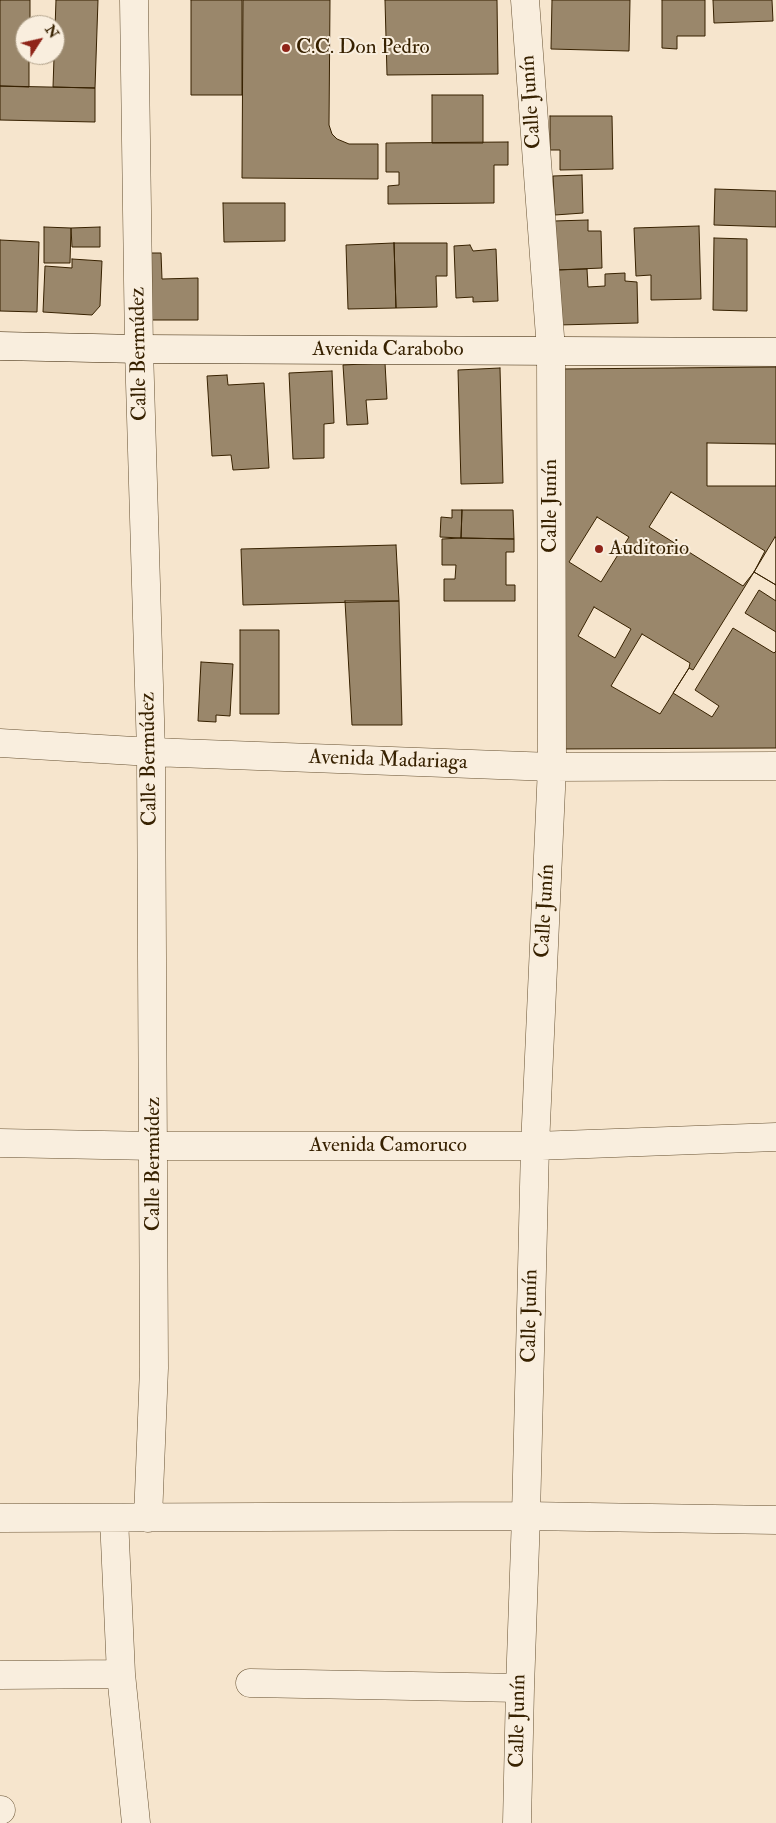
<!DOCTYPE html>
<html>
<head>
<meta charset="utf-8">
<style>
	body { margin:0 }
	#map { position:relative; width:776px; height:1823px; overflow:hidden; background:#f6e5cd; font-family:"IM FELL Double Pica",serif }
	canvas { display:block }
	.north { position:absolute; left:15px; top:15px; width:50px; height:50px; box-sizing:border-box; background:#f9eede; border:1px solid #ab9c85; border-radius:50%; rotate:55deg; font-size:14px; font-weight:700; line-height:20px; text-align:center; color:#372100 }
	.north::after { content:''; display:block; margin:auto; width:18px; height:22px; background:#8f2418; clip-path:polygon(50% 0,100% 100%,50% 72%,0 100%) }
</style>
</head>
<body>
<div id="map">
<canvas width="776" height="1823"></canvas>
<div class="north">N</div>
</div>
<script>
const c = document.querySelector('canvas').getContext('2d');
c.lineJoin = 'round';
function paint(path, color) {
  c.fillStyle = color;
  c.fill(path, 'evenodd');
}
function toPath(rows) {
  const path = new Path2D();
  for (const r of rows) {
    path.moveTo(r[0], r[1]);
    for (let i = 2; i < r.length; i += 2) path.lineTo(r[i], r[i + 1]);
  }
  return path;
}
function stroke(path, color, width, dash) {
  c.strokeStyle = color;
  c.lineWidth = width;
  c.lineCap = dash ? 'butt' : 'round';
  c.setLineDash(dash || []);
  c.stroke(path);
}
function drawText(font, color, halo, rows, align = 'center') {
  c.font = font + ' "IM FELL Double Pica",serif';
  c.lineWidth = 4;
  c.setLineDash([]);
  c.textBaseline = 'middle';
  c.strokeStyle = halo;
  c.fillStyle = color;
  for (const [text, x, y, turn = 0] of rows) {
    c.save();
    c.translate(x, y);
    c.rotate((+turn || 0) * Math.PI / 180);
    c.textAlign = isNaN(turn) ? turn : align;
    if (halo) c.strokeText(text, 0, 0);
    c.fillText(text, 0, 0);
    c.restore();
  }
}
const building = toPath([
	[0,0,30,0,30,25,25,25,25,55,29,55,29,87,0,86,0,0],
	[56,0,98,0,95,88,53,87,56,0],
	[191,0,242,0,242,95,191,95,191,0],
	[243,0,330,0,329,125,332,134,337,139,349,144,378,144,378,179,242,178,243,0],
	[385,0,497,0,498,74,387,75,385,0],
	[552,0,630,0,629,51,551,49,552,0],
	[662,0,705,0,705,36,677,36,677,49,662,48,662,0],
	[713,0,772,0,773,21,714,23,713,0],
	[0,86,95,88,95,122,0,120,0,86],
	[432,95,483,95,483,143,432,143,432,95],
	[550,116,612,116,613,169,560,170,560,150,550,150,550,116],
	[508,142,508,165,494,165,494,203,388,204,388,186,399,185,399,172,386,172,386,143,508,142],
	[582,175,583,213,555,215,553,176,582,175],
	[715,189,776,191,776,227,714,225,715,189],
	[223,203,285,203,285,241,224,242,223,203],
	[588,220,588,231,601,231,602,268,556,270,554,221,588,220],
	[699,226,701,299,651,300,651,275,636,276,634,228,699,226],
	[44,227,71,228,70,263,44,263,44,227],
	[100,227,100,247,72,247,71,228,100,227],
	[714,238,747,239,747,311,713,310,714,238],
	[0,240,39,242,37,312,0,311,0,240],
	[394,243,447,243,447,276,436,276,437,307,396,308,394,243],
	[394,243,396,308,348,309,346,245,394,243],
	[470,245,473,251,496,249,498,301,473,302,473,297,456,298,454,246,470,245],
	[145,253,161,253,162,279,198,278,198,320,146,320,145,253],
	[72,259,102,261,100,306,92,315,43,312,45,266,72,268,72,259],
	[587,269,588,287,605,286,605,274,625,273,625,281,637,282,638,323,558,325,556,270,587,269],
	[385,363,387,399,366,400,368,424,347,425,343,365,385,363],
	[776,367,776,748,560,749,562,369,776,367],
	[500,368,503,483,461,484,458,370,500,368],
	[332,371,334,423,324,424,324,458,293,459,289,373,332,371],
	[227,375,228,385,264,383,269,468,233,470,231,455,212,456,207,376,227,375],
	[707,443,776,444,776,486,707,486,707,443],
	[671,492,765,551,754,572,743,586,649,527,671,492],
	[452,510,462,510,461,538,440,537,441,517,452,518,452,510],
	[462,510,513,510,514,539,461,538,462,510],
	[597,517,629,537,601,582,569,562,597,517],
	[775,537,776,538,776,585,754,572,775,537],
	[461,538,514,539,514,552,506,552,506,585,515,585,515,601,444,601,444,579,455,579,456,565,442,565,442,539,461,538],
	[396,545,399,601,243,605,241,549,396,545],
	[754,572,776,585,776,601,759,590,745,613,776,632,776,651,774,653,733,628,695,690,719,706,712,717,673,693,689,668,693,670,754,572],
	[345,601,399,601,402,725,352,725,345,601],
	[594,607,631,629,615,658,578,636,594,607],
	[240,630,279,630,279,714,240,714,240,630],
	[642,634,690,663,689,668,660,714,611,686,642,634],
	[201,662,233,664,230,716,216,715,216,722,198,721,201,662]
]);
paint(building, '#9a876b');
stroke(building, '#372100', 1);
const street = toPath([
	[134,0,139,349,151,752,154,1368,148,1518],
	[0,743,151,752,552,767,776,766],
	[0,1143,154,1146,535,1146,776,1137],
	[0,1518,526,1516,776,1520],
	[114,1518,121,1674,136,1823],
	[0,1675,121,1674],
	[250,1683,520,1688],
	[0,1810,1,1810],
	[517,1823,520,1688,526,1516,535,1146,552,767,551,350,525,0]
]);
const secondary = toPath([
	[0,346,139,349,776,352]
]);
stroke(street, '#675233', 29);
stroke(secondary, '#372100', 29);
stroke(street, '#f9eede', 28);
stroke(secondary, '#f9eede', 28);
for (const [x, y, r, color] of [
	[286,48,5,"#8f2418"],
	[599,549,5,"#8f2418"]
]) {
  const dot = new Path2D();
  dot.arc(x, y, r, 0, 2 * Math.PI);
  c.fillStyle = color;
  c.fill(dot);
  stroke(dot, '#f9eede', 2);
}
drawText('21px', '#372100', '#f9eede', [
	["C.C. Don Pedro",296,48],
	["Auditorio",609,549]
], 'left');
drawText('21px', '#372100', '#f9eede', [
	["Calle Junín",532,102,-94],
	["Avenida Carabobo",388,350],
	["Calle Bermúdez",140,354,-91],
	["Calle Junín",551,506,-90],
	["Calle Bermúdez",150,759,-91],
	["Avenida Madariaga",388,761,2],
	["Calle Junín",546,911,-87],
	["Avenida Camoruco",388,1146],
	["Calle Bermúdez",154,1164,-90],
	["Calle Junín",531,1316,-89],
	["Calle Junín",519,1721,-89]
]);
</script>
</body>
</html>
